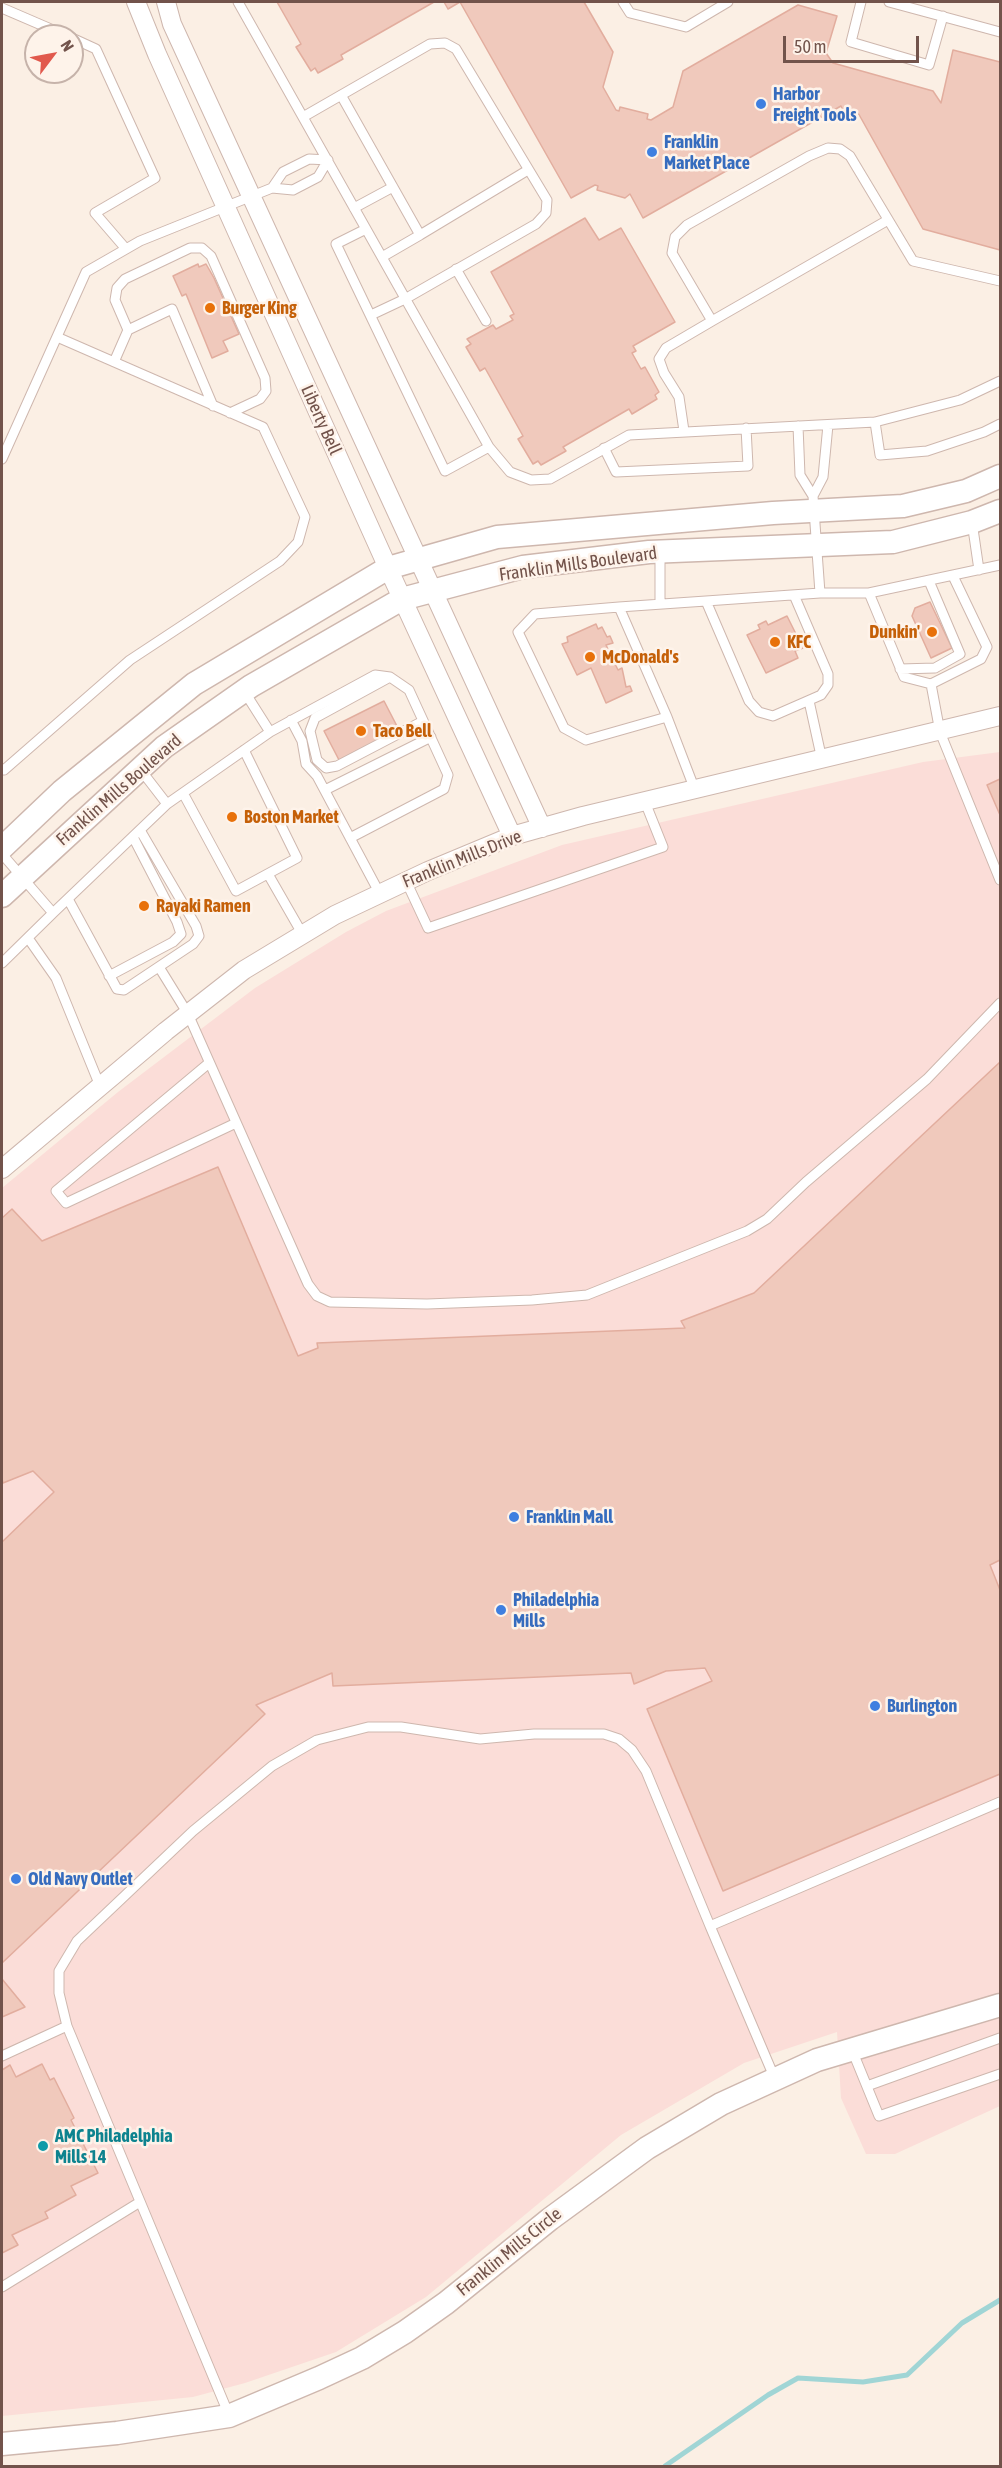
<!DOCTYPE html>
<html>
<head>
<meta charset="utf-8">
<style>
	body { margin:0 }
	#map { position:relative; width:1002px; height:2468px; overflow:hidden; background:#fbefe4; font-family:"Asap Condensed",sans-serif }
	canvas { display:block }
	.frame { position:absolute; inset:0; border:3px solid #72534b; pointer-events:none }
	.north { position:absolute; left:24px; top:24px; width:60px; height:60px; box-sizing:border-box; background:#fef3ea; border:2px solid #c6b3aa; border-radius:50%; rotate:58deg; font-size:16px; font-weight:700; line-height:24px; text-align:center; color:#72534b }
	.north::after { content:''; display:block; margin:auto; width:21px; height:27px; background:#e1594d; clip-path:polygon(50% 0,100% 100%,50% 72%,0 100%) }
	.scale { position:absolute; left:783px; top:36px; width:136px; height:27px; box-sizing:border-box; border:3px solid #72534b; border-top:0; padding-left:8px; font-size:18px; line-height:21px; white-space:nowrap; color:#72534b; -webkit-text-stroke:4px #fef3ea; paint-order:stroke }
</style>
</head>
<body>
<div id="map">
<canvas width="1002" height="2468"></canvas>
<div class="frame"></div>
<div class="north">N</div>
<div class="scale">50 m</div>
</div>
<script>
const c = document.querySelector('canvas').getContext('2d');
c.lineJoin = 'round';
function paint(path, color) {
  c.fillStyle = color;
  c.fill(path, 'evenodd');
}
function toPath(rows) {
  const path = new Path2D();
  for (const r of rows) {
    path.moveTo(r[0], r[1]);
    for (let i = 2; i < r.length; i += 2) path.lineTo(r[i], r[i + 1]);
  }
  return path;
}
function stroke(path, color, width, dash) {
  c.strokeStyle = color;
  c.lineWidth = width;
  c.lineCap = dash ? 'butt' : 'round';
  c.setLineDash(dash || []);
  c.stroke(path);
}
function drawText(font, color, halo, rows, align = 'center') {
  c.font = font + ' "Asap Condensed",sans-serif';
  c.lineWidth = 5;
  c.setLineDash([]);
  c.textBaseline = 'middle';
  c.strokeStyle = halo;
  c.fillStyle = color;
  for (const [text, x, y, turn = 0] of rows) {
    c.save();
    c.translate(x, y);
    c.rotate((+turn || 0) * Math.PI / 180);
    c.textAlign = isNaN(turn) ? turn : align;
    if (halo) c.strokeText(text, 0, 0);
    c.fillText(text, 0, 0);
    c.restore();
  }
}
paint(toPath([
	[1000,752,1000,2106,895,2154,866,2154,841,2098,837,2032,744,2063,621,2135,426,2297,336,2352,245,2383,193,2397,2,2416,2,1188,118,1092,255,988,346,932,386,911,562,845,923,762]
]), '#fbddd8');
stroke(toPath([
	[665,2466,768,2395,798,2378,863,2382,907,2375,962,2323,1000,2300]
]), '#a0d5d5', 5);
const building = toPath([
	[277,2,434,2,341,55,343,59,318,73,315,68,311,71,296,47,301,44,277,2],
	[444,2,584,2,613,52,603,87,616,110,619,111,620,107,648,114,647,119,651,120,673,107,683,71,798,5,837,16,826,53,833,63,933,91,941,103,953,50,1000,62,1000,250,923,229,857,111,846,117,841,106,643,218,630,194,625,198,597,190,598,186,595,185,571,198,460,2,448,9,444,2],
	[585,218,599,240,621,228,675,322,633,346,636,351,632,353,641,369,645,367,659,392,655,395,657,399,632,414,629,409,563,447,566,451,541,465,538,461,533,464,518,439,523,436,485,368,480,371,466,347,471,344,467,339,493,325,496,329,513,320,510,316,514,314,491,272,585,218],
	[198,264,199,267,206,264,214,278,239,334,223,341,228,351,212,358,186,294,182,296,173,276,198,264],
	[930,602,952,648,931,658,912,616,915,608,930,602],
	[787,616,803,648,795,651,798,658,766,673,747,635,760,629,758,625,766,621,768,625,787,616],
	[596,624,598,629,602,627,607,637,610,636,613,643,606,645,618,670,622,668,626,687,630,686,632,691,606,703,591,668,577,675,562,644,568,642,567,637,596,624],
	[384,701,399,730,339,760,324,731,384,701],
	[1000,779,1000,815,987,785,1000,779],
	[1000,1062,1000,1560,990,1565,1000,1590,1000,1774,723,1891,647,1709,712,1681,705,1668,666,1671,634,1684,631,1673,333,1686,332,1673,256,1705,265,1714,2,1963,2,1542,54,1492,33,1471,3,1483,2,1479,2,1218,12,1209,42,1241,218,1167,298,1356,318,1348,317,1343,685,1328,681,1321,754,1293,1000,1062],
	[2,1979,25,2007,2,2017,2,1979],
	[42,2064,50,2080,54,2078,74,2118,71,2120,98,2173,71,2186,76,2195,45,2212,48,2218,12,2235,18,2245,2,2253,2,2070,10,2065,16,2077,42,2064]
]);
paint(building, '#f0c9bc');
stroke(building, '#e2ad9e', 1.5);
const service = toPath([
	[238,2,489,447,510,472,531,480,550,479,629,435,875,422,960,400,1000,381],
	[623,2,630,13,686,27,728,2],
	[861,2,851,42,929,65,943,16],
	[889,2,1000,32],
	[2,8,67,36],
	[72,38,96,49,155,178,95,213,126,249],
	[341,95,420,235,528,170],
	[303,117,430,44,445,43,456,49,547,200,546,213,536,224,405,299,371,315],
	[354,208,393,187],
	[366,229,336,244,445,471,489,447],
	[382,257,420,235],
	[456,269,486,321],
	[712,321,888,220],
	[128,330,115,300,117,288,125,279,190,248,202,248,211,256,265,378,266,391,260,399,230,413],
	[114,362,128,330,172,309,213,406],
	[875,422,880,455,927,451,984,432,1000,424],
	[828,425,823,477,813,496,820,593,869,593],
	[798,426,800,475,813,496],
	[684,431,679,397,664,373,659,359,666,348,712,321,672,253,675,237,687,225,809,156,828,148,840,149,850,156,913,261,1000,281],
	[604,448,616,472,748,466,746,428],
	[2,459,86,272,140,241,272,188,293,190,318,177,328,160,309,159,283,172,272,188],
	[972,522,979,570],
	[660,553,660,604],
	[953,576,987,647,981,659,931,684,904,677,869,593,1000,565],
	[706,601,749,701,759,712,773,716,821,695,828,685,828,674,794,595],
	[619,607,667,717,586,740,564,728,518,632,535,614,619,607,706,601,820,593],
	[900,669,935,668,960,654,929,581],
	[390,677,315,718,310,731,317,760,326,768,337,766,423,721],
	[931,684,940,732,1000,880],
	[244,691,270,732,375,675,390,677,409,690,448,775,444,789,350,838],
	[809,701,822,760],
	[667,717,695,790],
	[291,720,302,741,306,764,317,776,380,894],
	[2,769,4,770,130,660,280,561,298,542,305,517,263,427,57,337],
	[140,769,167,804],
	[325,790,431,737],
	[183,793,236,891,297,858,244,750],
	[2,854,53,913,167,804,270,732],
	[268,874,303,935],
	[406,881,428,928,663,847,645,802],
	[68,899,117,989,124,990,193,944,199,936,196,926,140,830],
	[28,938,56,978,100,1086],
	[2,963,53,913],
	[159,967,188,1014,308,1284,317,1296,330,1302,427,1304,532,1300,587,1295,747,1231,767,1219,806,1182,927,1079,1000,1003],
	[109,976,173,942,181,934,177,922,133,837],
	[209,1063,56,1191,66,1203,236,1123],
	[852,2050,879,2116,1000,2074],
	[2,2056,67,2026],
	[775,2079,710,1926,1000,1802],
	[867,2086,1000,2038],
	[2,2287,140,2202],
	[229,2415,67,2026,59,1993,59,1971,77,1941,193,1831,272,1766,317,1740,368,1727,401,1727,480,1739,534,1734,604,1734,619,1739,632,1750,646,1771,710,1926]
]);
const minor = toPath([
	[136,2,157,54,388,568,512,836],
	[166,2,172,24,542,828],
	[2,1169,166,1031,244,970,335,915,428,871,512,836,583,816,1000,716]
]);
const tertiary = toPath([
	[2,848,62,791,194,684,388,568,497,537,773,513,903,506,966,491,1000,476],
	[2,896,164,747,251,686,402,599,523,567,649,552,893,542,972,522,1000,511],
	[2,2444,117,2433,229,2416,319,2378,362,2358,405,2332,446,2303,550,2219,647,2148,721,2104,817,2060,1000,2005]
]);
stroke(service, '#ceb7ae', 11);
stroke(minor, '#ceb7ae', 20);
stroke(tertiary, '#ceb7ae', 25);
stroke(service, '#fff', 9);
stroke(minor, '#fff', 18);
stroke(tertiary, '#fff', 22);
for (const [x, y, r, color] of [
	[761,104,6,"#3f7fe0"],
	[652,152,6,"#3f7fe0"],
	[210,308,6,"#e8710a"],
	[932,632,6,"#e8710a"],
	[775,642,6,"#e8710a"],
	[590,657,6,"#e8710a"],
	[361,731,6,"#e8710a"],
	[232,817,6,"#e8710a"],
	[144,906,6,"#e8710a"],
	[514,1517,6,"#3f7fe0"],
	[501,1610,6,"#3f7fe0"],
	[875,1706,6,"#3f7fe0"],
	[16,1879,6,"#3f7fe0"],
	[43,2146,6,"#0f9aa8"]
]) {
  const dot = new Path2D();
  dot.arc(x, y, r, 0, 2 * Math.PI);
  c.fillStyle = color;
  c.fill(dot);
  stroke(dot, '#fef3ea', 2);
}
drawText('bold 18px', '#366cbe', '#fef3ea', [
	["Harbor",773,94],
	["Freight Tools",773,115],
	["Franklin",664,142],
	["Market Place",664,163],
	["Franklin Mall",526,1517],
	["Philadelphia",513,1600],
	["Mills",513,1621],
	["Burlington",887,1706],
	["Old Navy Outlet",28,1879]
], 'left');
drawText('bold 18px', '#c56008', '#fef3ea', [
	["Burger King",222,308],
	["Dunkin'",920,632,"right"],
	["KFC",787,642],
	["McDonald's",602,657],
	["Taco Bell",373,731],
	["Boston Market",244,817],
	["Rayaki Ramen",156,906]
], 'left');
drawText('18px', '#72534b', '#fef3ea', [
	["Liberty Bell",321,420,66],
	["Franklin Mills Boulevard",578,564,-8],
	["Franklin Mills Boulevard",119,790,-41],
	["Franklin Mills Drive",462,859,-22],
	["Franklin Mills Circle",509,2252,-39]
]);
drawText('bold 18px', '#0d838f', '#fef3ea', [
	["AMC Philadelphia",55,2136],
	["Mills 14",55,2157]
], 'left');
</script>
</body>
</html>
